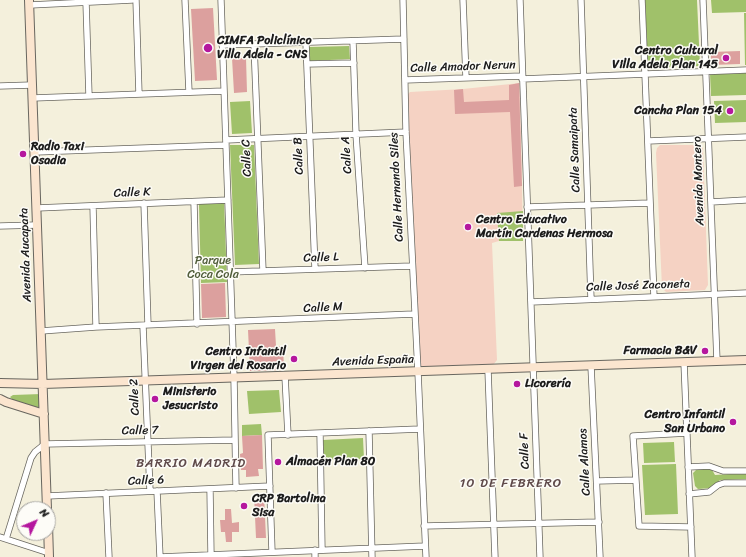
<!DOCTYPE html>
<html>
<head>
<meta charset="utf-8">
<style>
	body { margin:0 }
	#map { position:relative; width:746px; height:557px; overflow:hidden; background:#f4f0dc; font-family:Sriracha,sans-serif }
	canvas { display:block }
	.north { position:absolute; left:16px; top:501px; width:40px; height:40px; box-sizing:border-box; background:#fdfcf7; border:1px solid #a3a29f; border-radius:50%; rotate:46deg; font-size:11px; font-weight:700; line-height:16px; text-align:center; color:#1c1c1c }
	.north::after { content:''; display:block; margin:auto; width:14px; height:18px; background:#b5179e; clip-path:polygon(50% 0,100% 100%,50% 72%,0 100%) }
</style>
</head>
<body>
<div id="map">
<canvas width="746" height="557"></canvas>
<div class="north">N</div>
</div>
<script>
const c = document.querySelector('canvas').getContext('2d');
c.lineJoin = 'round';
function paint(path, color) {
  c.fillStyle = color;
  c.fill(path, 'evenodd');
}
function toPath(rows) {
  const path = new Path2D();
  for (const r of rows) {
    path.moveTo(r[0], r[1]);
    for (let i = 2; i < r.length; i += 2) path.lineTo(r[i], r[i + 1]);
  }
  return path;
}
function stroke(path, color, width, dash) {
  c.strokeStyle = color;
  c.lineWidth = width;
  c.lineCap = dash ? 'butt' : 'round';
  c.setLineDash(dash || []);
  c.stroke(path);
}
function drawText(font, color, halo, rows, align = 'center') {
  c.font = font + ' Sriracha,sans-serif';
  c.lineWidth = 3;
  c.setLineDash([]);
  c.textBaseline = 'middle';
  c.strokeStyle = halo;
  c.fillStyle = color;
  for (const [text, x, y, turn = 0] of rows) {
    c.save();
    c.translate(x, y);
    c.rotate((+turn || 0) * Math.PI / 180);
    c.textAlign = isNaN(turn) ? turn : align;
    if (halo) c.strokeText(text, 0, 0);
    c.fillText(text, 0, 0);
    c.restore();
  }
}
paint(toPath([
	[520,83,523,241,499,241,492,243,497,360,493,365,422,367,420,365,407,95,410,92,463,89],
	[660,145,698,145,703,148,708,285,705,290,666,292,662,288,656,153,657,148]
]), '#f5d2c3');
paint(toPath([
	[645,0,697,0,700,66,648,68],
	[711,0,746,0,746,12,712,13],
	[744,13,746,13,746,65,745,65],
	[349,46,350,59,309,61,309,47],
	[746,73,746,95,711,96,710,74],
	[746,100,746,122,715,123,714,101],
	[250,101,252,133,232,134,230,102],
	[230,145,254,145,259,264,235,265],
	[224,200,227,282,201,283,199,205,200,203],
	[523,211,523,241,499,241,497,213],
	[279,390,281,412,249,414,247,391],
	[41,394,45,396,48,401,46,408,41,409,13,400,10,397,13,395],
	[261,424,262,435,242,436,242,425],
	[363,438,364,459,324,460,323,440],
	[674,442,675,462,644,463,643,443],
	[676,464,678,514,645,515,642,465],
	[698,468,711,468,715,475,746,473,746,479,720,480,712,488,698,489,695,486,693,473]
]), '#a0c16a');
paint(toPath([
	[213,8,217,80,195,81,191,9],
	[740,51,740,64,711,65,711,52],
	[232,58,246,58,247,92,234,93],
	[519,83,522,186,514,187,510,112,455,114,454,90,463,89,464,102,509,100,509,85],
	[225,283,226,317,202,318,201,284],
	[275,329,276,346,283,346,284,370,250,371,248,330],
	[262,435,263,469,258,469,259,476,246,477,246,470,241,470,240,454,243,453,242,436],
	[254,495,264,495,266,538,256,538],
	[225,509,231,509,232,523,239,522,239,532,232,532,232,542,226,542,225,532,221,532,220,520,225,520]
]), '#dca09e');
const street = toPath([
	[136,0,139,94],
	[185,0,189,92],
	[221,0,234,378,236,488],
	[403,0,406,132,418,372,426,557],
	[463,0,466,78],
	[520,0,540,557],
	[581,0,591,299],
	[642,0,654,297],
	[703,0,717,361],
	[86,2,89,96],
	[30,5,132,0],
	[353,41,356,134,365,268],
	[306,43,315,269],
	[254,44,263,271],
	[222,45,404,39],
	[307,64,354,63],
	[522,79,746,70],
	[405,80,522,76],
	[0,86,32,85],
	[33,98,224,91],
	[226,140,406,132],
	[648,141,746,137],
	[35,152,226,145],
	[194,202,197,324],
	[711,202,746,200],
	[144,203,148,325],
	[93,206,96,327],
	[527,207,650,203],
	[37,208,228,200],
	[0,226,37,225],
	[230,272,412,266],
	[531,302,746,293],
	[143,326,150,491],
	[41,331,96,327,414,314],
	[684,362,692,557],
	[591,366,600,557],
	[488,370,495,557],
	[285,376,288,435],
	[369,431,372,557],
	[320,433,322,550],
	[687,433,633,436,639,526,691,527],
	[688,467,709,466,723,471,746,471],
	[597,481,636,480],
	[210,489,211,555],
	[157,491,160,557],
	[106,493,109,557],
	[689,494,709,492,718,485,724,483,746,483],
	[47,496,270,486],
	[424,526,599,522],
	[0,537,49,553],
	[6,539,31,458,35,452,45,444,235,440],
	[315,550,315,557],
	[272,552,268,435,420,429],
	[160,557,425,546]
]);
const secondary = toPath([
	[29,0,47,509],
	[0,383,43,384,746,360],
	[0,399,6,402,44,414],
	[48,525,49,557]
]);
stroke(street, '#68665f', 7);
stroke(secondary, '#68665f', 10);
stroke(street, '#fff', 5.5);
stroke(secondary, '#fbe5cf', 8);
for (const [x, y, r, color] of [
	[208,48,5,"#b5179e"],
	[726,58,4,"#b5179e"],
	[730,111,4,"#b5179e"],
	[23,154,4,"#b5179e"],
	[468,227,4,"#b5179e"],
	[705,351,4,"#b5179e"],
	[294,359,4,"#b5179e"],
	[517,384,4,"#b5179e"],
	[155,399,4,"#b5179e"],
	[733,422,4,"#b5179e"],
	[278,462,4,"#b5179e"],
	[244,506,4,"#b5179e"]
]) {
  const dot = new Path2D();
  dot.arc(x, y, r, 0, 2 * Math.PI);
  c.fillStyle = color;
  c.fill(dot);
  stroke(dot, '#fdfcf7', 1.5);
}
drawText('bold 12px', '#1c1c1c', '#fdfcf7', [
	["CIMFA Policlínico",217,41],
	["Villa Adela - CNS",217,55],
	["Centro Cultural",718,51,"right"],
	["Villa Adela Plan 145",718,65,"right"],
	["Cancha Plan 154",722,111,"right"],
	["Radio Taxi",31,147],
	["Osadia",31,161],
	["Centro Educativo",476,220],
	["Martín Cardenas Hermosa",476,234],
	["Farmacia B&V",697,351,"right"],
	["Centro Infantil",286,352,"right"],
	["Virgen del Rosario",286,366,"right"],
	["Licorería",525,384],
	["Ministerio",163,392],
	["Jesucristo",163,406],
	["Centro Infantil",725,415,"right"],
	["San Urbano",725,429,"right"],
	["Almacén Plan 80",286,462],
	["CRP Bartolina",252,499],
	["Sisa",252,513]
], 'left');
drawText('12px', '#1c1c1c', '#fdfcf7', [
	["Calle Amador Nerun",463,67,-2],
	["Calle Samaipata",575,150,-92],
	["Calle A",347,155,-94],
	["Calle B",299,156,-92],
	["Calle C",247,158,-92],
	["Avenida Montero",699,181,-92],
	["Calle Hernando Siles",397,187,-93],
	["Calle K",132,193,-2],
	["Avenida Aucapata",26,255,-92],
	["Calle L",321,258,-2],
	["Calle José Zaconeta",638,286,-2],
	["Calle M",323,308,-3],
	["Avenida España",373,361,-2],
	["Calle 2",135,397,-92],
	["Calle 7",140,431,-1],
	["Calle F",525,451,-92],
	["Calle Alamos",585,462,-93],
	["Calle 6",146,481,-2]
]);
drawText('12px', '#515e3b', '#fdfcf7', [
	["Parque",213,261],
	["Coca Cola",213,275]
]);
c.letterSpacing = '1px';
drawText('13px', '#5f4a4a', '#fdfcf7', [
	["BARRIO MADRID",191,464],
	["10 DE FEBRERO",511,484]
]);
c.letterSpacing = '0px';
</script>
</body>
</html>
